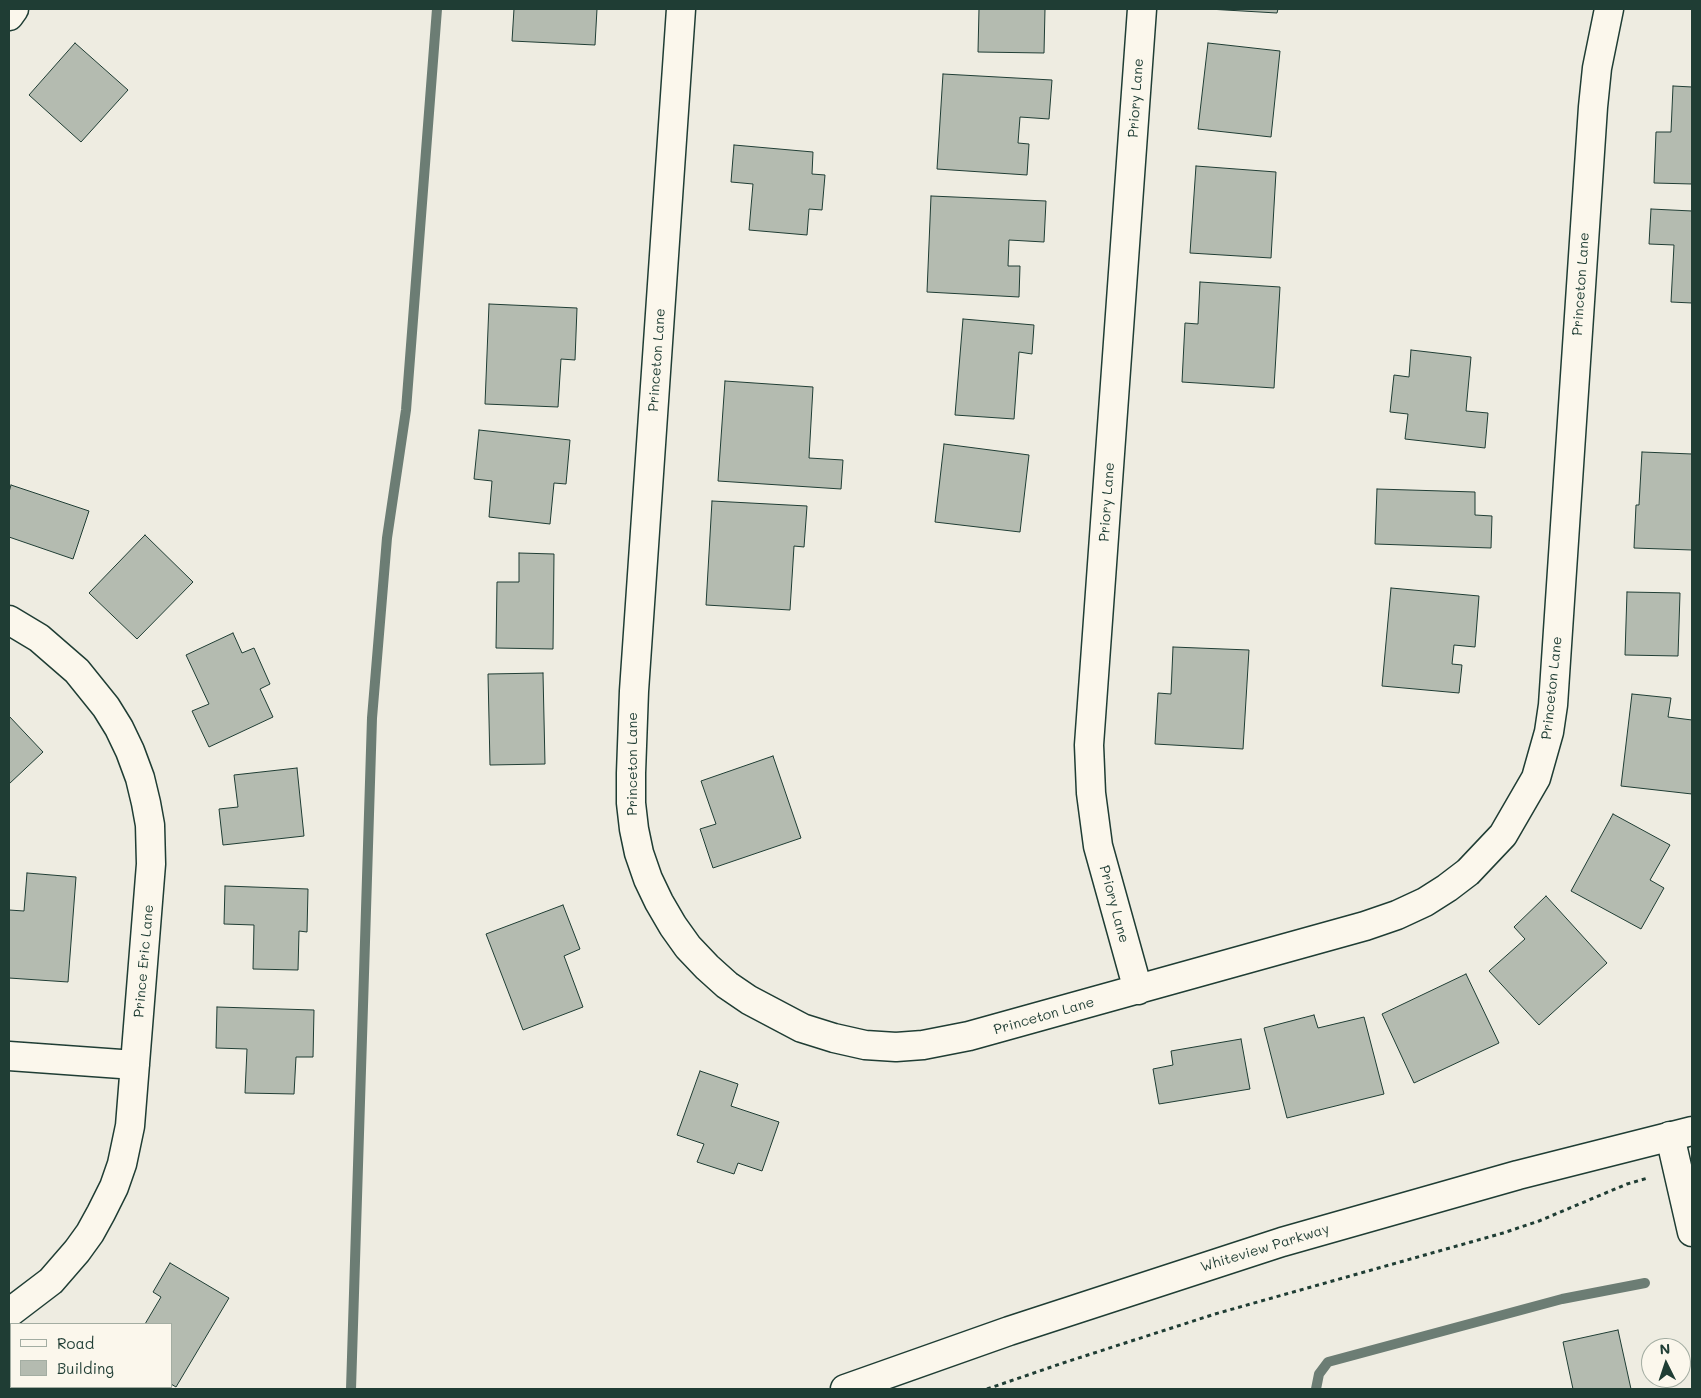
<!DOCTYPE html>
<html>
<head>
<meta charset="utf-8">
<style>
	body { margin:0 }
	#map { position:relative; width:1701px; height:1398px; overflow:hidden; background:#eeece1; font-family:Mali,sans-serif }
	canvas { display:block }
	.frame { position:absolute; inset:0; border:10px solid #1f3d34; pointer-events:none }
	.legend { position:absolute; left:10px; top:1323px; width:162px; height:65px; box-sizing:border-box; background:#fbf7ec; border:1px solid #a3ada2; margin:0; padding:6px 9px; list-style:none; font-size:15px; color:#1f3d34 }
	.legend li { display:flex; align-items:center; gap:10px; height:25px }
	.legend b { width:25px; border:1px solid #a3ada2 }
	.north { position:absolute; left:1641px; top:1338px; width:50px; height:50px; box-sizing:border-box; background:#fbf7ec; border:1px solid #a3ada2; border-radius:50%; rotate:356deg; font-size:14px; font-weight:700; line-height:20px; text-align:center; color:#1f3d34 }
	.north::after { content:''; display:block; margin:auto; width:18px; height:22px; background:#1f3d34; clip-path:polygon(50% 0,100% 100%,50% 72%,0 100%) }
</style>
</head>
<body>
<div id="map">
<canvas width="1701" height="1398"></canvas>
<div class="frame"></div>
<ul class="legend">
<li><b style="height:6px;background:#fbf7ec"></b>Road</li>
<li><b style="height:14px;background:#b4bbb0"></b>Building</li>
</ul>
<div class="north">N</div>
</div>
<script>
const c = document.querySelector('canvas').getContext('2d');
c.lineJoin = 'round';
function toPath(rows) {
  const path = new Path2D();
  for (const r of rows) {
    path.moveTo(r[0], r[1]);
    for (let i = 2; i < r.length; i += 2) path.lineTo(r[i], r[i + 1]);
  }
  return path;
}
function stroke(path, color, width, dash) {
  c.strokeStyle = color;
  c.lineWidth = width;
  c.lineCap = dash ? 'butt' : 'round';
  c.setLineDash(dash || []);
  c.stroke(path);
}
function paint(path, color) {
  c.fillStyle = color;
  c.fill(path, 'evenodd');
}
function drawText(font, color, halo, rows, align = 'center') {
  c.font = font + ' Mali,sans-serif';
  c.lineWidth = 4;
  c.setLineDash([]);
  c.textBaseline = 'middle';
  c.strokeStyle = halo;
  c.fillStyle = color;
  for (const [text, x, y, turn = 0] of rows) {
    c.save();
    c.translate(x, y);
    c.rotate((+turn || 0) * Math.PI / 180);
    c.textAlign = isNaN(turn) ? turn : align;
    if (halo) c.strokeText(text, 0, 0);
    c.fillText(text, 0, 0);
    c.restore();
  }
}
stroke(toPath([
	[351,1389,372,718,387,538,406,410,437,9],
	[1316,1389,1319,1374,1328,1362,1562,1299,1645,1283]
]), '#6c7d74', 10);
const building = toPath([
	[514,9,597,9,595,45,512,41,514,9],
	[979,9,1045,9,1044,53,978,52,979,9],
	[1208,9,1278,9,1277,13,1208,9],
	[75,43,128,90,81,142,29,95,75,43],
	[1208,43,1280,51,1271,137,1198,129,1208,43],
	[943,74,1052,80,1049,119,1020,117,1018,143,1029,144,1027,175,937,169,943,74],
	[1673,86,1692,87,1692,184,1654,183,1656,132,1671,132,1673,86],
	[734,145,813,152,812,174,825,175,822,210,809,209,807,235,749,230,753,184,731,182,734,145],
	[1196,166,1276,172,1271,258,1190,253,1196,166],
	[931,196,1046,201,1044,242,1009,240,1008,266,1020,266,1019,297,927,292,931,196],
	[1651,209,1692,211,1692,303,1671,302,1674,245,1649,244,1651,209],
	[1200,282,1280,287,1274,388,1182,382,1185,323,1198,324,1200,282],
	[489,304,577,308,575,360,561,359,558,407,485,404,489,304],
	[963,319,1034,325,1032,354,1019,352,1014,419,955,415,963,319],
	[1411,350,1471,357,1466,411,1488,413,1485,448,1405,439,1408,414,1390,412,1394,375,1409,377,1411,350],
	[725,381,813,387,809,458,843,460,841,489,718,481,725,381],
	[479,430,570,440,566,484,554,483,550,524,489,517,492,481,474,479,479,430],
	[944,444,1029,455,1020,532,935,522,944,444],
	[1642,452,1692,454,1692,550,1634,548,1636,505,1639,505,1642,452],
	[11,485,89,511,73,559,9,537,9,492,11,485],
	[1377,489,1475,492,1475,515,1492,516,1491,548,1375,544,1377,489],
	[712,501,807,506,804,547,794,546,790,610,706,605,712,501],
	[145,535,193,582,137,639,89,593,145,535],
	[519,553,554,554,553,649,496,648,497,582,519,582,519,553],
	[1391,588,1479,596,1475,647,1454,645,1452,664,1462,665,1459,693,1382,686,1391,588],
	[1627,592,1680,593,1678,656,1625,655,1627,592],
	[233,633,242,653,254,648,270,684,260,689,273,717,209,747,192,711,209,704,186,655,233,633],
	[1173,647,1249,650,1243,749,1155,744,1158,693,1171,694,1173,647],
	[543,673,545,764,490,765,488,674,543,673],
	[1632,694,1671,698,1668,717,1692,720,1692,794,1621,786,1632,694],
	[9,716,43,752,9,784,9,716],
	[773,756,801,838,713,868,700,829,716,824,701,781,773,756],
	[297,768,304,836,223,845,219,809,238,807,234,775,297,768],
	[1613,814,1670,845,1650,880,1664,888,1641,929,1571,891,1613,814],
	[27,873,76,877,68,982,9,978,9,910,24,911,27,873],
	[225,886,308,889,307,932,299,931,298,970,253,969,254,925,224,924,225,886],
	[1546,896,1607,963,1539,1025,1489,971,1525,939,1514,927,1546,896],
	[563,905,580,949,564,956,583,1007,523,1030,486,934,563,905],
	[1466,974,1499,1043,1414,1083,1382,1014,1466,974],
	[217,1007,314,1010,313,1057,296,1057,294,1094,245,1093,247,1049,216,1048,217,1007],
	[1314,1015,1318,1028,1364,1017,1384,1094,1287,1118,1264,1028,1314,1015],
	[1241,1039,1250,1089,1159,1104,1153,1069,1173,1065,1171,1051,1241,1039],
	[700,1071,738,1084,731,1106,779,1122,762,1171,738,1163,734,1174,697,1162,704,1144,677,1135,700,1071],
	[170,1263,229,1298,176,1387,171,1384,171,1324,145,1324,161,1297,153,1292,170,1263],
	[1618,1330,1631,1389,1573,1389,1563,1342,1618,1330],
	[25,1387,123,1387,124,1389,26,1389,25,1387]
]);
paint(building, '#b4bbb0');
stroke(building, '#1f3d34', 1);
const minor = toPath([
	[681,9,634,691,631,773,631,803,634,829,639,853,648,879,659,902,673,926,688,947,707,967,727,985,749,1000,802,1028,834,1038,865,1045,896,1047,923,1045,969,1036,1365,926,1397,915,1425,902,1447,888,1468,872,1503,835,1536,778,1549,732,1553,705,1593,107,1597,68,1609,9],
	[9,16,14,9],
	[9,620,39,638,77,671,106,707,119,728,130,751,140,778,146,803,150,825,151,864,130,1126,122,1164,114,1187,101,1213,90,1233,77,1251,51,1281,9,1313],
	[1138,990,1098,846,1091,793,1089,745,1142,9],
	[9,1056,135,1065],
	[1670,1136,1692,1232]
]);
const tertiary = toPath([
	[845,1389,1009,1331,1282,1242,1518,1175,1692,1131]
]);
stroke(minor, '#1f3d34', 31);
stroke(tertiary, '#1f3d34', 31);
stroke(toPath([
	[987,1389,1063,1363,1215,1314,1503,1233,1539,1221,1627,1184,1648,1178]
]), '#1f3d34', 3, [4, 4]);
stroke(minor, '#fbf7ec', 28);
stroke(tertiary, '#fbf7ec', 28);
drawText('14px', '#1f3d34', '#fbf7ec', [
	["Priory Lane",1136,98,-86],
	["Princeton Lane",1581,284,-86],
	["Princeton Lane",657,360,-86],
	["Priory Lane",1107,502,-86],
	["Princeton Lane",1552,688,-84],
	["Princeton Lane",633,764,-90],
	["Priory Lane",1114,904,75],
	["Prince Eric Lane",144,961,-85],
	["Princeton Lane",1044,1016,-16],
	["Whiteview Parkway",1265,1248,-17]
]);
</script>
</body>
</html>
